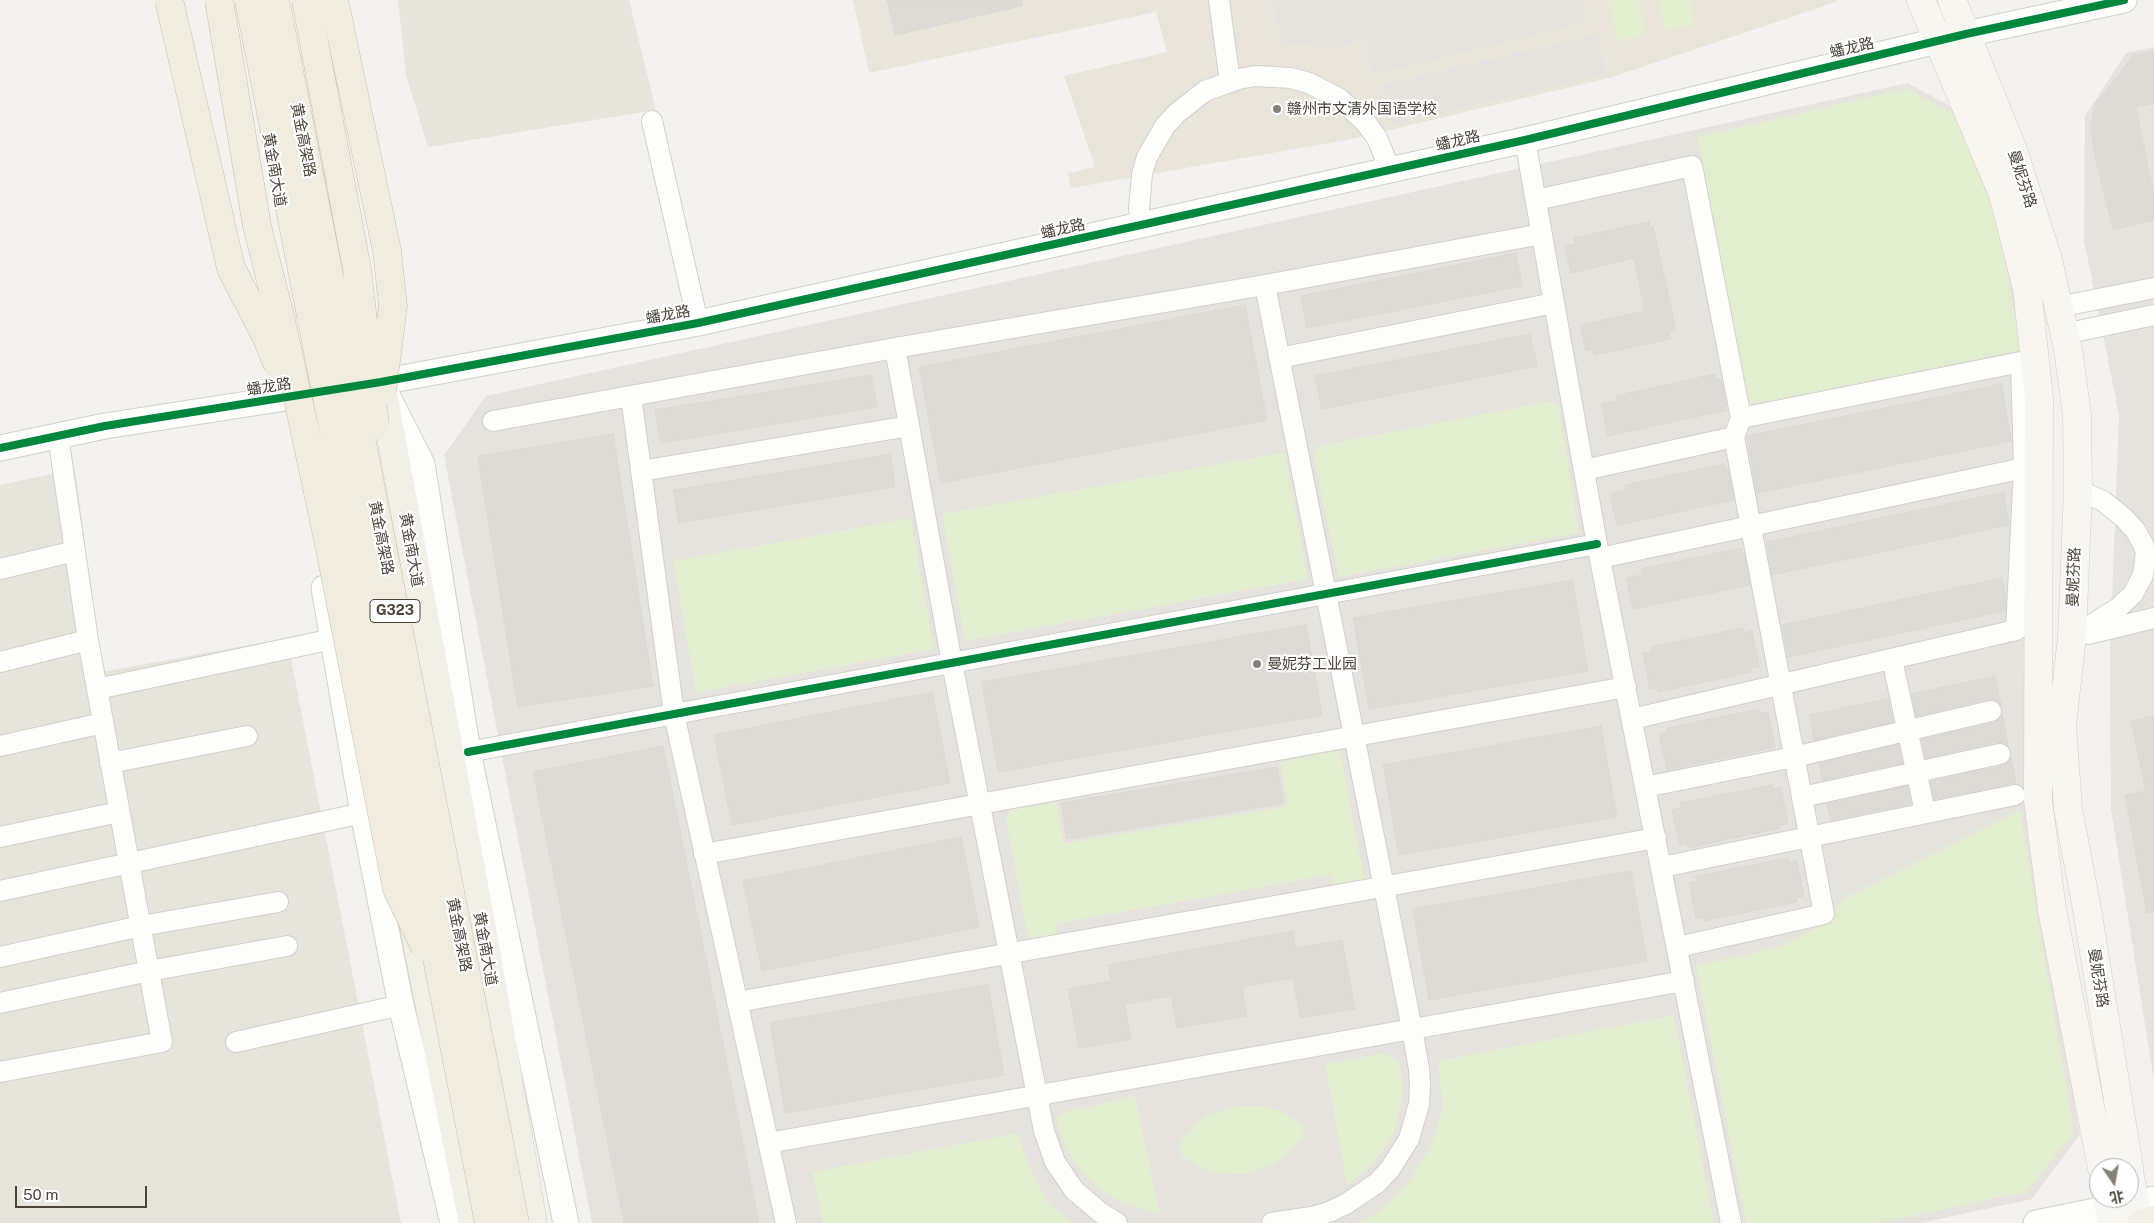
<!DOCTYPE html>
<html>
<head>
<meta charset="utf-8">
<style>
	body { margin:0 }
	#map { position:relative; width:2154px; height:1223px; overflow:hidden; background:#f4f2ee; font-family:"Public Sans","Noto Sans SC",sans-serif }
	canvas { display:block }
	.north { position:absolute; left:2089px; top:1158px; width:50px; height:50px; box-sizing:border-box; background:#fff; border:1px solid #b7b4b0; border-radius:50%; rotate:168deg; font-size:14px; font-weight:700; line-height:20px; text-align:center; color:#4b4439 }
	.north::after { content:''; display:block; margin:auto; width:18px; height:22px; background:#868178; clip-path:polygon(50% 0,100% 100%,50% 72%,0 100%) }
	.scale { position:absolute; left:15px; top:1186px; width:132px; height:22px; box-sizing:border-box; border:2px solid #4b4439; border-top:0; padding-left:6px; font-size:15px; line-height:18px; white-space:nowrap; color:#4b4439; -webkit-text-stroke:4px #fff; paint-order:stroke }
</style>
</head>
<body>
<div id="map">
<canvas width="2154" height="1223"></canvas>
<div class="north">北</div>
<div class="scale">50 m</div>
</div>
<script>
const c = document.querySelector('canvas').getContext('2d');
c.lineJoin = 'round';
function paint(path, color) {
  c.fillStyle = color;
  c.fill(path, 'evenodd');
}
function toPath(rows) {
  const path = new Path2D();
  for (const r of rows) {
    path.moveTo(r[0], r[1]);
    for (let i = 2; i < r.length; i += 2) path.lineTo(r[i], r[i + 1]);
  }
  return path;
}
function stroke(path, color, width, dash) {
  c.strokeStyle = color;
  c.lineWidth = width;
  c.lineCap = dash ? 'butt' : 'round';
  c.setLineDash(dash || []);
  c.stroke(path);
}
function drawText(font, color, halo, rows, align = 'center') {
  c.font = font + ' "Public Sans","Noto Sans SC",sans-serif';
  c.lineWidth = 4.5;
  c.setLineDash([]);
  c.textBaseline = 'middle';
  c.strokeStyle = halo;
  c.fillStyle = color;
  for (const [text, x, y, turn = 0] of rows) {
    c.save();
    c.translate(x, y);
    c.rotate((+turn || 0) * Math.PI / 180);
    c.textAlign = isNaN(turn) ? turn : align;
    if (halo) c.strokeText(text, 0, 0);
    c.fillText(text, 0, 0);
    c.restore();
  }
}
paint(toPath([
	[398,0,629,0,656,110,428,147,406,75],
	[75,469,102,672,287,638,401,1223,0,1223,0,485]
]), '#e7e4dc');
paint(toPath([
	[2154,47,2154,1081,2111,809,2110,652,2119,415,2084,240,2085,116,2126,53],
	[1908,83,1959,111,2001,214,2027,349,2036,521,2025,807,2080,1135,2032,1199,1921,1223,592,1223,444,455,486,396]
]), '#e6e2de');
paint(toPath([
	[853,0,1837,0,1836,2,1609,78,1347,140,1071,188,1068,173,1095,167,1064,76,1167,52,1156,12,869,73]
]), '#eae5da');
paint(toPath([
	[1609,0,1639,0,1646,35,1617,41],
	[1659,0,1690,0,1694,25,1665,30],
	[1907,88,1954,115,1996,216,2022,350,1749,406,1697,137],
	[1551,401,1559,406,1579,533,1339,577,1313,455,1318,446],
	[1285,452,1308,579,965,641,942,514],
	[911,518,934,649,696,693,673,561],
	[1340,750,1365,883,1333,889,1330,875,1056,924,1058,936,1033,941,1027,934,1006,820,1010,810,1056,802,1064,843,1288,806,1280,762],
	[2020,810,2074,1133,2026,1192,1880,1223,1746,1223,1696,966,1780,946,1826,923,1845,898],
	[1674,1015,1714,1223,1356,1223,1378,1212,1406,1186,1431,1146,1443,1109,1438,1061],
	[1384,1053,1400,1063,1403,1093,1397,1123,1391,1139,1372,1165,1347,1185,1325,1064],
	[1135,1096,1160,1214,1127,1205,1102,1191,1091,1182,1081,1171,1065,1147,1056,1119,1068,1111],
	[1238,1106,1265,1106,1281,1111,1300,1124,1304,1132,1302,1137,1283,1158,1272,1165,1245,1174,1216,1173,1202,1168,1182,1156,1179,1148,1180,1143,1198,1122,1210,1114],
	[1017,1133,1033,1176,1051,1206,1073,1223,823,1223,812,1172]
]), '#e1eecf');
paint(toPath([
	[1271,0,1583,0,1587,22,1373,75,1365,40,1335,47,1282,44],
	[1597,34,1606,75,1390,125,1381,85]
]), '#e6e3df');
const building = toPath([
	[887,0,1022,0,1022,6,895,35,887,0],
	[2154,51,2154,103,2136,107,2154,196,2154,220,2113,230,2094,152,2091,127,2095,104,2134,55,2154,51],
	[1649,222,1650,227,1653,226,1676,330,1669,332,1671,339,1594,355,1593,349,1586,351,1580,325,1645,311,1634,258,1571,273,1565,246,1575,244,1574,238,1649,222],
	[1516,253,1522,286,1307,328,1301,296,1516,253],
	[1245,305,1267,420,941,483,919,367,1245,305],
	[1530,334,1537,366,1322,409,1315,376,1530,334],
	[1715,374,1716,380,1721,379,1727,410,1608,436,1601,404,1617,401,1616,396,1715,374],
	[871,375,877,407,661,443,655,410,871,375],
	[2002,384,2011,441,1757,493,1747,436,2002,384],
	[613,434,653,686,518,707,478,456,613,434],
	[890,454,895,487,679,523,673,490,890,454],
	[1724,464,1725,469,1728,469,1734,500,1617,525,1610,494,1626,490,1625,485,1724,464],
	[2004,492,2009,525,1772,575,1767,542,2004,492],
	[1741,548,1742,554,1744,553,1750,585,1633,609,1626,578,1642,575,1641,569,1741,548],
	[2002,578,2006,596,2005,611,1788,657,1782,625,2002,578],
	[1572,580,1588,671,1369,709,1353,618,1572,580],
	[1306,625,1322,715,998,772,982,682,1306,625],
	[1743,628,1744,633,1752,631,1759,667,1751,668,1751,672,1658,692,1658,688,1650,689,1643,653,1652,652,1651,647,1743,628],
	[1995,676,2001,705,1995,700,1988,699,1916,716,1912,694,1995,676],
	[932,692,950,783,732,825,714,735,932,692],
	[1888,699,1893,722,1814,740,1809,715,1888,699],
	[1759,709,1760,713,1768,712,1775,747,1667,770,1659,734,1668,732,1667,728,1759,709],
	[2002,713,2008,746,1997,742,1926,758,1922,739,1994,723,1999,719,2002,713],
	[2154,716,2154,912,2147,913,2125,795,2146,791,2131,721,2154,716],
	[1601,726,1617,817,1399,855,1383,765,1601,726],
	[1898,745,1902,763,1823,780,1819,763,1898,745],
	[663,746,759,1223,624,1223,533,772,663,746],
	[2011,758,2016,783,1934,799,1931,781,2003,766,2011,758],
	[1277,767,1284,803,1067,839,1061,803,1277,767],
	[1772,785,1773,789,1781,787,1788,823,1780,825,1780,828,1688,848,1687,844,1680,845,1672,810,1681,808,1680,803,1772,785],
	[1907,786,1911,804,1831,820,1827,804,1907,786],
	[961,837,979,927,762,971,743,881,961,837],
	[1788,858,1789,862,1797,861,1804,896,1796,898,1797,902,1704,921,1703,917,1696,919,1689,883,1697,881,1696,876,1788,858],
	[1631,871,1647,961,1429,1000,1413,909,1631,871],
	[1293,931,1296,948,1342,940,1355,1009,1300,1018,1293,978,1242,987,1247,1016,1177,1028,1171,996,1125,1004,1131,1039,1079,1048,1068,989,1111,981,1108,965,1293,931],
	[988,984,1004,1075,785,1113,770,1023,988,984]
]);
paint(building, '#dedbd6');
stroke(building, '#dcd9d4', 1);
const minor = toPath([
	[1219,0,1230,82],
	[652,121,698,323],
	[1525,140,1597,544,1731,1223],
	[1536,200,1692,166,1741,418,1734,437,1824,914,1678,947],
	[1141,226,1139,209,1142,174,1147,157,1165,126,1177,113,1205,91,1238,79,1256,76,1291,78,1309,83,1340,99,1366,123,1377,138,1390,170],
	[1265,285,1412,1029,1419,1069,1420,1086,1419,1104,1409,1139,1390,1169,1377,1183,1346,1204,1329,1212,1312,1217,1272,1223],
	[2058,307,2154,288],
	[2064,334,2154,315],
	[895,348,952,663,1044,1131,1055,1162,1074,1190,1101,1213,1117,1223],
	[1279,358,1554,303],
	[631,396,674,714,786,1223],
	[493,421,895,348,1265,285,1542,234],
	[1584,470,1734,437],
	[641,471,909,426],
	[1600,558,2024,468],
	[0,569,75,551],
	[2088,634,2154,618],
	[2072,637,2118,608,2133,594,2143,575,2146,553,2143,544,2135,530,2124,518,2103,501,2078,490],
	[1892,659,1925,812],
	[0,662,88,640],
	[97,689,333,639],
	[1632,719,2016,630,2024,468,2021,362,1741,418],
	[0,746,103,723],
	[468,752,1597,544],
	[110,763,247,736],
	[1645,787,1794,757,1991,711],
	[1802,797,2000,754],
	[0,837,119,812],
	[704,854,1626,687],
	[1662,867,2015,795],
	[0,891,363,813],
	[0,957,141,926,278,902],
	[737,1002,1656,838],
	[0,1003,149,971,287,946],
	[236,1042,401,1005],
	[0,1072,162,1042,88,640,58,436],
	[768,1143,1684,981]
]);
const tertiary = toPath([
	[365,385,698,323,1525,140,1966,34,2124,0],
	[388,397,422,464,468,752,566,1223],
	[0,448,105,426,318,393],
	[324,588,363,813,401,1005,453,1223],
	[2036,1223,2154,1199]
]);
const secondary = toPath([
	[1921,0,2003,194,2027,288,2039,398,2038,800,2052,909,2102,1168],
	[1952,0,2013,150,2048,260,2068,349,2077,415,2078,490,2072,637,2062,725,2068,809,2087,909,2129,1168],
	[2129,1171,2138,1223],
	[2107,1198,2112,1223]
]);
const primary = toPath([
	[306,70,324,177,341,251],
	[382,388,486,951,533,1223],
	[413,922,473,1223],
	[2142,1223,2154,1220]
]);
stroke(minor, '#d2d0cb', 22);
stroke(tertiary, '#d2d0cb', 27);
stroke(secondary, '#d3cfc5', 29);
stroke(primary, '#d6cebb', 29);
stroke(minor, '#fdfdfc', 20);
stroke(tertiary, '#fdfdfc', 25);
stroke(secondary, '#f7f6f1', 28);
stroke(primary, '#f2efe6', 28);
const trunkBridge = toPath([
	[169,0,231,268,266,336,278,365],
	[219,0,257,226,280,316,327,534,397,889,425,947],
	[249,0,489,1223],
	[275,0,515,1223],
	[306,0,357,269,375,425],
	[334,0,387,251,393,306,382,391]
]);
stroke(trunkBridge, '#ccbfa9', 29, []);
stroke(trunkBridge, '#f0ece0', 28);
stroke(toPath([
	[0,448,105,426,381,382,698,323,1525,140,1966,34,2124,0],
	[468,752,1597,544]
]), '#00873e', 8);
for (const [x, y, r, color] of [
	[1277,109,5,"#868178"],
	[1257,664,5,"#868178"]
]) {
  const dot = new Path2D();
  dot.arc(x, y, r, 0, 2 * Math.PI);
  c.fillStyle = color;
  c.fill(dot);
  stroke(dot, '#fff', 2);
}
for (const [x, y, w] of [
	[395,611,50]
]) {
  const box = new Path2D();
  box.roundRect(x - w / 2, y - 11.5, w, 23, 4);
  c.fillStyle = '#fff';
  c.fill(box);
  stroke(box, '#4b4439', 1);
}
drawText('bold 14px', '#4b4439', null, [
	["G323",395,611]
]);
drawText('15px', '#4b4439', '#fff', [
	["蟠龙路",1852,48,-13],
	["黄金高架路",303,140,79],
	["蟠龙路",1458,141,-13],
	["黄金南大道",274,170,80],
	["曼妮芬路",2022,179,72],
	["蟠龙路",1063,229,-12],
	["蟠龙路",668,315,-10],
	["蟠龙路",269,387,-9],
	["黄金高架路",381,538,79],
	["黄金南大道",411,550,80],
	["曼妮芬路",2074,577,-88],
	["黄金高架路",459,935,79],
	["黄金南大道",485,949,80],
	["曼妮芬路",2098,978,81]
]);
drawText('15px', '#4b4439', '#fff', [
	["赣州市文清外国语学校",1287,109],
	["曼妮芬工业园",1267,664]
], 'left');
</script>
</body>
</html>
